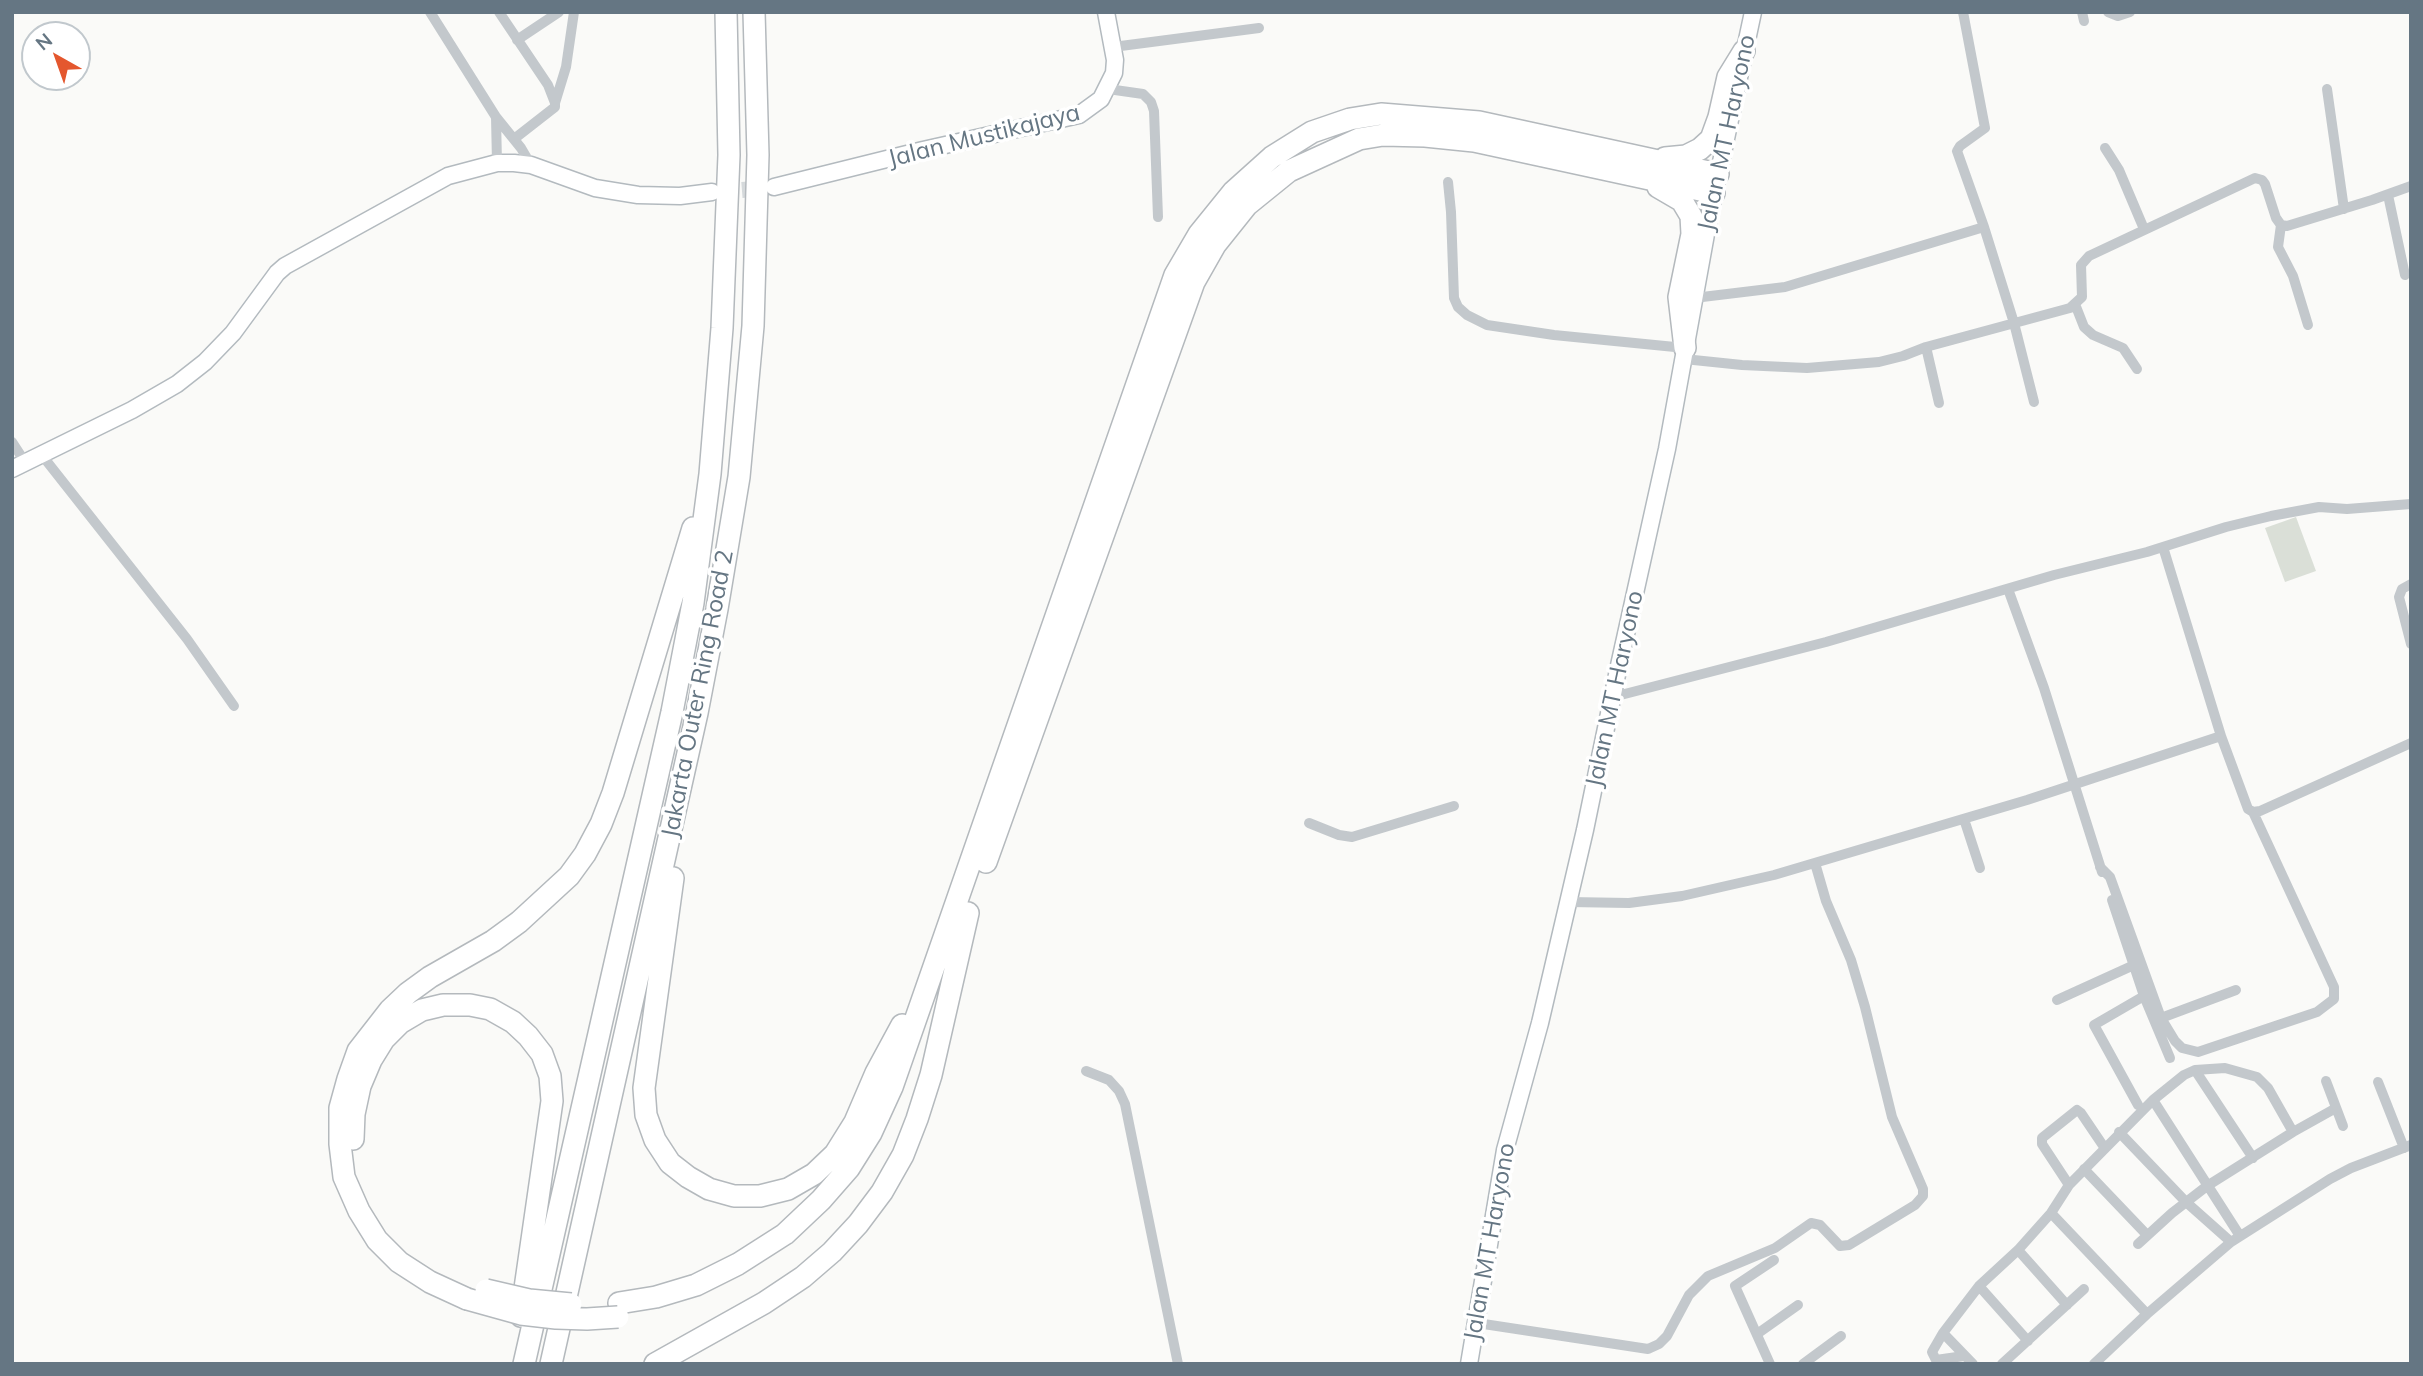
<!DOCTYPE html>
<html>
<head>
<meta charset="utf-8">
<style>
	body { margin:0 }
	#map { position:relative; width:2423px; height:1376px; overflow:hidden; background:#fafaf8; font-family:Mulish,sans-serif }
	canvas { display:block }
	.frame { position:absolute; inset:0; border:14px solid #657683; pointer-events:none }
	.north { position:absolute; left:21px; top:21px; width:70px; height:70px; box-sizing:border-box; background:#fff; border:2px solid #c1c8cd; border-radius:50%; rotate:320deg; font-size:19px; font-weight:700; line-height:28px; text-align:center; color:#657683 }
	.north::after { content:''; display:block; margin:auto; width:24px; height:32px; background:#e4572e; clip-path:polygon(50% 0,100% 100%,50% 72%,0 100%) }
</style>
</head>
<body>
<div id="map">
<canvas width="2423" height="1376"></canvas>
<div class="frame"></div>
<div class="north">N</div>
</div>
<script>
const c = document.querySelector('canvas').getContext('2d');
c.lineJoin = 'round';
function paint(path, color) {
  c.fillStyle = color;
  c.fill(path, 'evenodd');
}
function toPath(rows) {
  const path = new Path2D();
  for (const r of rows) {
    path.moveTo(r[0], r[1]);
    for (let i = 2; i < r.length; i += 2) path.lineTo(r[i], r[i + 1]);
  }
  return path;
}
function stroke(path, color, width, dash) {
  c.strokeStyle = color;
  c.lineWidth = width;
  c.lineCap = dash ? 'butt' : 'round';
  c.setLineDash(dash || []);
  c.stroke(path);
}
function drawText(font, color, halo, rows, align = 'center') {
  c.font = font + ' Mulish,sans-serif';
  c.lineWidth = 7;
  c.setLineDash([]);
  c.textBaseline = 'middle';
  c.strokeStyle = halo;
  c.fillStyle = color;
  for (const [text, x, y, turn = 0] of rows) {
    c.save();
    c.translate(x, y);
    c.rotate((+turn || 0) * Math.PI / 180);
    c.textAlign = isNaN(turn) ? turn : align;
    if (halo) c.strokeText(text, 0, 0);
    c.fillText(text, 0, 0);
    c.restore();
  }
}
paint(toPath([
	[2296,517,2316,571,2285,582,2265,528]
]), '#dadfd7');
stroke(toPath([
	[718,192,768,188]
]), '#d5d9db', 16, [16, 8]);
const secondary = toPath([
	[774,187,923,150,1079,115,1101,99,1114,73,1115,60,1106,12],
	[12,469,132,410,177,384,205,362,233,333,277,273,285,266,448,176,497,163,514,163,531,165,595,188,638,195,680,196,712,192],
	[1469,1364,1505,1150,1540,1023,1585,830,1618,670,1667,449,1708,223,1753,12]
]);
const highway = toPath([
	[1665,158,1686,156,1700,149,1711,139,1719,117,1728,77,1744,51],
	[1658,187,1682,201,1691,216,1692,234,1679,297,1685,348],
	[986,862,1194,282,1215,245,1247,205,1289,171,1359,139,1383,135,1425,136,1474,141,1714,193],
	[673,878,644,1088,646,1115,655,1140,670,1163,688,1177,709,1189,734,1196,760,1196,788,1189,814,1174,835,1154,855,1122,876,1073,902,1025],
	[353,1139,354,1114,360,1086,371,1060,384,1039,400,1023,422,1010,443,1005,470,1005,490,1009,513,1022,528,1036,542,1054,550,1076,552,1101,521,1316],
	[467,1299,430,1282,399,1262,377,1240,359,1211,344,1177,340,1144,340,1108,348,1079,358,1051,390,1010,408,993,430,977,493,941,519,922,569,876,585,854,601,824,613,793,693,528],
	[619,1303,656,1297,696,1285,738,1264,785,1234,821,1200,849,1168,871,1133,892,1087,1175,275,1199,234,1233,192,1272,157,1312,132,1350,119,1381,114,1479,122,1718,174],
	[524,1364,672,712,693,603,710,474,722,328,729,155,726,12],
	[551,1364,697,713,717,609,739,477,753,326,758,155,754,12],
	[655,1364,764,1303,803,1277,832,1252,858,1224,882,1192,903,1155,917,1119,931,1075,968,913]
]);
stroke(secondary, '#b3babf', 19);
stroke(highway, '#b4b9bd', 24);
stroke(toPath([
	[430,12,496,117],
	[499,12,548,85,555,103,555,107,514,139],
	[1963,12,1985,128,1960,146,1957,151,1984,227,2014,323,2034,402],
	[2082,12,2084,21],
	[2108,12,2118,16,2130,12],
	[517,40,559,12],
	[1113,47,1259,28],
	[1108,89,1143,94,1151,102,1154,111,1158,217],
	[2327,89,2344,209],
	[555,103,566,67,574,12],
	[2105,148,2119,170,2144,229],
	[497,163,496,117,521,148,531,165],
	[1448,182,1451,212,1454,298,1458,307,1467,315,1487,325,1554,335,1685,348],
	[2388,195,2405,275],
	[2281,225,2278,247,2293,276,2308,325],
	[1694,298,1785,287,1984,227],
	[2075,304,2084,327,2093,335,2123,348,2137,369],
	[1926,347,1939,403],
	[1684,359,1742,365,1807,368,1879,362,1903,356,1926,347,2070,308,2082,297,2081,265,2089,256,2255,178,2262,180,2265,184,2276,218,2281,225,2287,226,2372,200,2411,186],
	[12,442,25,462],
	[41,454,187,639,234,706],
	[2163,547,2221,736,2248,809,2253,812,2260,811,2411,743],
	[2411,584,2402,589,2399,597,2411,644],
	[2008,589,2044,688,2102,872],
	[1613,697,1826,642,2054,575,2147,552,2226,527,2271,516,2319,507,2347,509,2411,504],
	[1964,819,1980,868],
	[1309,823,1339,835,1352,837,1454,806],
	[2100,867,2110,877,2161,1018,2175,1041,2182,1048,2198,1052,2317,1012,2334,999,2334,987,2253,812],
	[2112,900,2144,996,2170,1058],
	[1569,902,1629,903,1682,896,1774,875,2027,800,2221,736],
	[2057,1000,2134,965],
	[2161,1018,2236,990],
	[2195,1070,2253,1158],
	[1086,1071,1109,1080,1119,1091,1125,1104,1178,1364],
	[2326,1081,2343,1126],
	[2378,1082,2404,1148],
	[2153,1100,2240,1236],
	[2138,1105,2094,1025,2144,996],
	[2119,1132,2186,1202,2231,1242],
	[2084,1169,2147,1235],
	[2069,1185,2042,1144,2042,1138,2077,1110,2081,1113,2104,1147],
	[2051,1213,2147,1314],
	[2138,1244,2172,1213,2207,1186,2293,1132,2336,1108],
	[2018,1250,2067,1305],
	[1979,1286,2028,1341],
	[1477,1323,1648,1349,1659,1344,1667,1336,1689,1295,1708,1276,1775,1248,1811,1223,1820,1225,1840,1246,1849,1245,1915,1205,1923,1196,1923,1189,1892,1117,1865,1007,1851,960,1826,901,1815,863],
	[1943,1333,1973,1364],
	[1757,1334,1798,1305],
	[1964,1356,1936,1360,1932,1352,1943,1333,1979,1286,2018,1250,2051,1213,2069,1185,2153,1100,2184,1075,2195,1070,2225,1068,2257,1077,2268,1088,2293,1132],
	[1770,1364,1735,1286,1774,1260],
	[1803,1364,1841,1336],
	[2002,1364,2084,1289],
	[2094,1364,2147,1314,2231,1242,2330,1179,2351,1168,2411,1145]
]), '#c3c8cc', 10);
stroke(secondary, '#fff', 16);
stroke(highway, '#fff', 21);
const highwayBridge = toPath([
	[486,1290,529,1300,571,1304],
	[467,1299,521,1314,556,1318,587,1319,618,1317]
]);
stroke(highwayBridge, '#b4b9bd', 24, []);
stroke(highwayBridge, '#fff', 21);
drawText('24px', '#657683', '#fff', [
	["Jalan MT Haryono",1727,133,-78],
	["Jalan Mustikajaya",984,136,-14],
	["Jalan MT Haryono",1615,689,-78],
	["Jakarta Outer Ring Road 2",698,694,-79],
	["Jalan MT Haryono",1490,1242,-80]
]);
</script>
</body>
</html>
